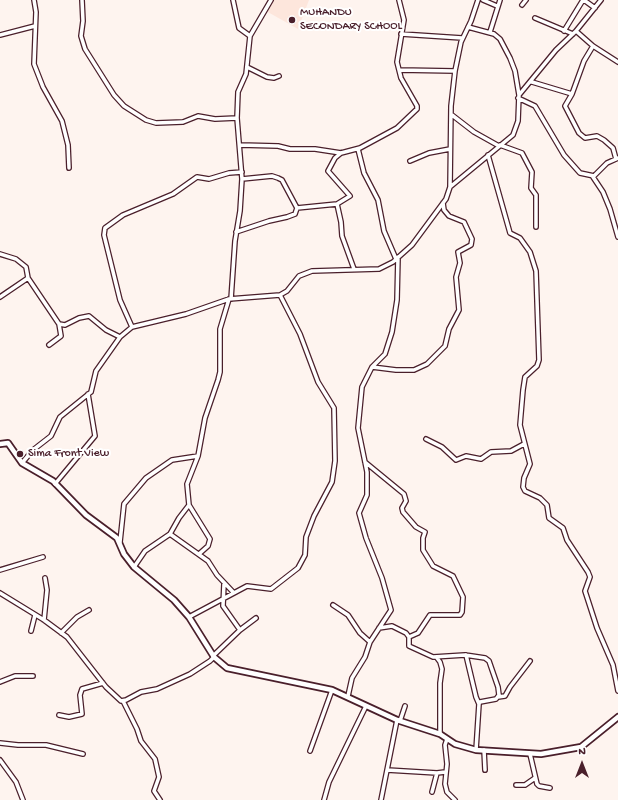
<!DOCTYPE html>
<html>
<head>
<meta charset="utf-8">
<style>
	body { margin:0 }
	#map { position:relative; width:618px; height:800px; overflow:hidden; background:#fef4ef; font-family:"Gochi Hand",sans-serif }
	canvas { display:block }
	.north { position:absolute; left:562px; top:744px; width:40px; height:40px; -webkit-text-stroke:3px #fff; paint-order:stroke; rotate:0deg; font-size:11px; font-weight:700; line-height:16px; text-align:center; color:#4a1f2b }
	.north::after { content:''; display:block; margin:auto; width:14px; height:18px; background:#4a1f2b; clip-path:polygon(50% 0,100% 100%,50% 72%,0 100%) }
</style>
</head>
<body>
<div id="map">
<canvas width="618" height="800"></canvas>
<div class="north">N</div>
</div>
<script>
const c = document.querySelector('canvas').getContext('2d');
c.lineJoin = 'round';
function paint(path, color) {
  c.fillStyle = color;
  c.fill(path, 'evenodd');
}
function toPath(rows) {
  const path = new Path2D();
  for (const r of rows) {
    path.moveTo(r[0], r[1]);
    for (let i = 2; i < r.length; i += 2) path.lineTo(r[i], r[i + 1]);
  }
  return path;
}
function stroke(path, color, width, dash) {
  c.strokeStyle = color;
  c.lineWidth = width;
  c.lineCap = dash ? 'butt' : 'round';
  c.setLineDash(dash || []);
  c.stroke(path);
}
function drawText(font, color, halo, rows, align = 'center') {
  c.font = font + ' "Gochi Hand",sans-serif';
  c.lineWidth = 4;
  c.setLineDash([]);
  c.textBaseline = 'middle';
  c.strokeStyle = halo;
  c.fillStyle = color;
  for (const [text, x, y, turn = 0] of rows) {
    c.save();
    c.translate(x, y);
    c.rotate((+turn || 0) * Math.PI / 180);
    c.textAlign = isNaN(turn) ? turn : align;
    if (halo) c.strokeText(text, 0, 0);
    c.fillText(text, 0, 0);
    c.restore();
  }
}
paint(toPath([
	[272,0,309,0,298,29,266,11]
]), '#fde6dc');
const minor = toPath([
	[34,0,36,12,34,64,43,87,62,121,68,145,69,168],
	[82,0,83,21,81,36,85,49,114,95,124,106,146,120,156,123,183,122,198,116,215,119,237,118],
	[233,0,239,28,250,36],
	[483,0,497,6],
	[584,0,595,8],
	[522,5,526,0],
	[535,18,573,34],
	[468,27,494,34,500,39,510,58,515,71,519,95],
	[564,31,583,0],
	[576,31,593,46,618,62],
	[490,32,500,0],
	[401,34,462,38],
	[0,35,35,26],
	[247,67,267,77,274,78,279,76],
	[399,70,455,71],
	[532,82,572,94,584,61,593,46],
	[572,94,565,106,579,133,585,138,597,136,604,140,613,148,616,159],
	[518,98,535,106,564,155,580,173,594,176,607,163,618,158],
	[452,115,474,132,499,146],
	[240,145,278,146,290,149,315,149,341,153,360,148,397,128,417,109,417,106,401,78,397,62,404,20,399,0],
	[500,145,522,153,532,172,531,188,536,195,536,227],
	[358,149,364,173,378,200,384,231,396,259],
	[488,155,510,233,520,238,530,252,536,271,539,360,537,366,525,377,523,390,520,425,530,464,524,478,523,487,525,491,540,498,547,505,549,518,563,528,567,540,588,572,590,577,585,591,597,628,613,665,618,691],
	[410,161,429,153,450,149],
	[593,177,603,192,610,209,618,237],
	[242,179,272,176,278,178,282,180,297,208,337,204,350,196,328,171,335,158,341,153],
	[450,187,451,106,455,71,461,42,471,21,478,0],
	[337,204,341,222,342,236,354,269],
	[236,232,269,221,287,217,295,214,297,208],
	[0,254,16,259,26,267,28,278,59,324,65,325,79,318,89,316,106,330,120,337],
	[0,297,28,278],
	[231,299,235,241,240,211,242,179,237,118,238,92,246,74,250,36,271,0],
	[132,327,120,300,104,235,105,228,123,215,173,194,197,177,209,179,229,173,242,172],
	[49,345,61,336,59,324],
	[372,367,396,370,414,370,427,364,445,346,449,329,459,310,456,277,460,263,458,252,471,245,472,239,464,222,449,216,444,210,443,203],
	[426,439,442,447,456,460,466,456,481,459,491,452,511,451,524,444],
	[365,462,404,494,406,501,402,508,403,512,416,527,425,532,423,538,423,550,433,566,453,576,463,597,462,612,460,615,430,615,418,633,409,637],
	[22,463,33,450,51,436,60,417,91,392,96,371,120,337,132,327,186,314,229,299,280,295,287,291,299,276,312,271,379,269,393,262,412,245,446,199,450,187,513,135,518,121,519,95,556,50,576,31,601,0],
	[55,484,95,436,88,394],
	[189,505,210,539,208,546,199,554],
	[170,534,208,561,217,575,233,592],
	[120,542,124,504,146,478,172,460,198,456],
	[134,567,145,551,170,534,179,518,189,505,187,484,198,456,205,418,218,380,220,372,220,329,229,299],
	[0,570,43,557],
	[224,584,223,606,240,630],
	[0,593,44,620,67,637,106,687,121,701,126,700,141,692,157,689,190,674,210,661,214,657],
	[333,605,348,615,360,633,370,642],
	[189,617,247,586,271,589,298,568,305,555,306,537,314,516,332,482,335,461,334,408,318,382,300,334,280,295],
	[44,620,47,590,45,578],
	[379,628,392,626,406,633,409,637,409,646,433,657,465,655,485,658,489,661,498,687,499,695,496,699,480,702,479,704,476,750],
	[31,631,35,615],
	[61,633,77,617,89,610],
	[466,655,476,697,479,704],
	[213,656,240,630,256,618],
	[437,658,440,662,442,669,440,683,440,734],
	[0,682,15,676,33,676],
	[348,696,352,678,365,657,370,642,391,610,382,578,366,538,359,513,367,495,367,472,358,428,362,387,372,367,385,354,392,332,397,300,398,257],
	[498,697,505,696,510,687,530,661],
	[123,701,137,729,141,741,155,759,159,777,154,791,160,800],
	[59,715,69,717,82,714,80,695,82,689,103,683],
	[400,721,405,706],
	[447,739,445,745,447,764,445,784,447,792,455,800],
	[0,743,18,745,46,745,83,754],
	[484,750,485,770],
	[310,751,332,690],
	[530,754,537,784,539,786,550,788],
	[0,760,16,782,23,800],
	[387,770,437,773,445,772],
	[516,785,525,785,535,778],
	[432,792,437,773],
	[324,800,329,782,366,706],
	[381,800,397,720]
]);
const tertiary = toPath([
	[0,444,8,443,22,463,53,481,86,515,117,538,124,554,134,567,174,600,189,617,214,657,227,668,332,690,397,720,440,734,455,744,476,750,541,754,581,747,618,717]
]);
stroke(minor, '#4a1f2b', 6);
stroke(tertiary, '#4a1f2b', 8);
stroke(minor, '#fff', 3.5);
stroke(tertiary, '#fff', 4.5);
for (const [x, y, r, color] of [
	[292,20,4,"#4a1f2b"],
	[20,454,4,"#4a1f2b"]
]) {
  const dot = new Path2D();
  dot.arc(x, y, r, 0, 2 * Math.PI);
  c.fillStyle = color;
  c.fill(dot);
  stroke(dot, '#fff', 1.5);
}
drawText('12px', '#4a1f2b', '#fff', [
	["MUHANDU",300,13],
	["SECONDARY SCHOOL",300,27],
	["Sima Front View",28,454]
], 'left');
</script>
</body>
</html>
